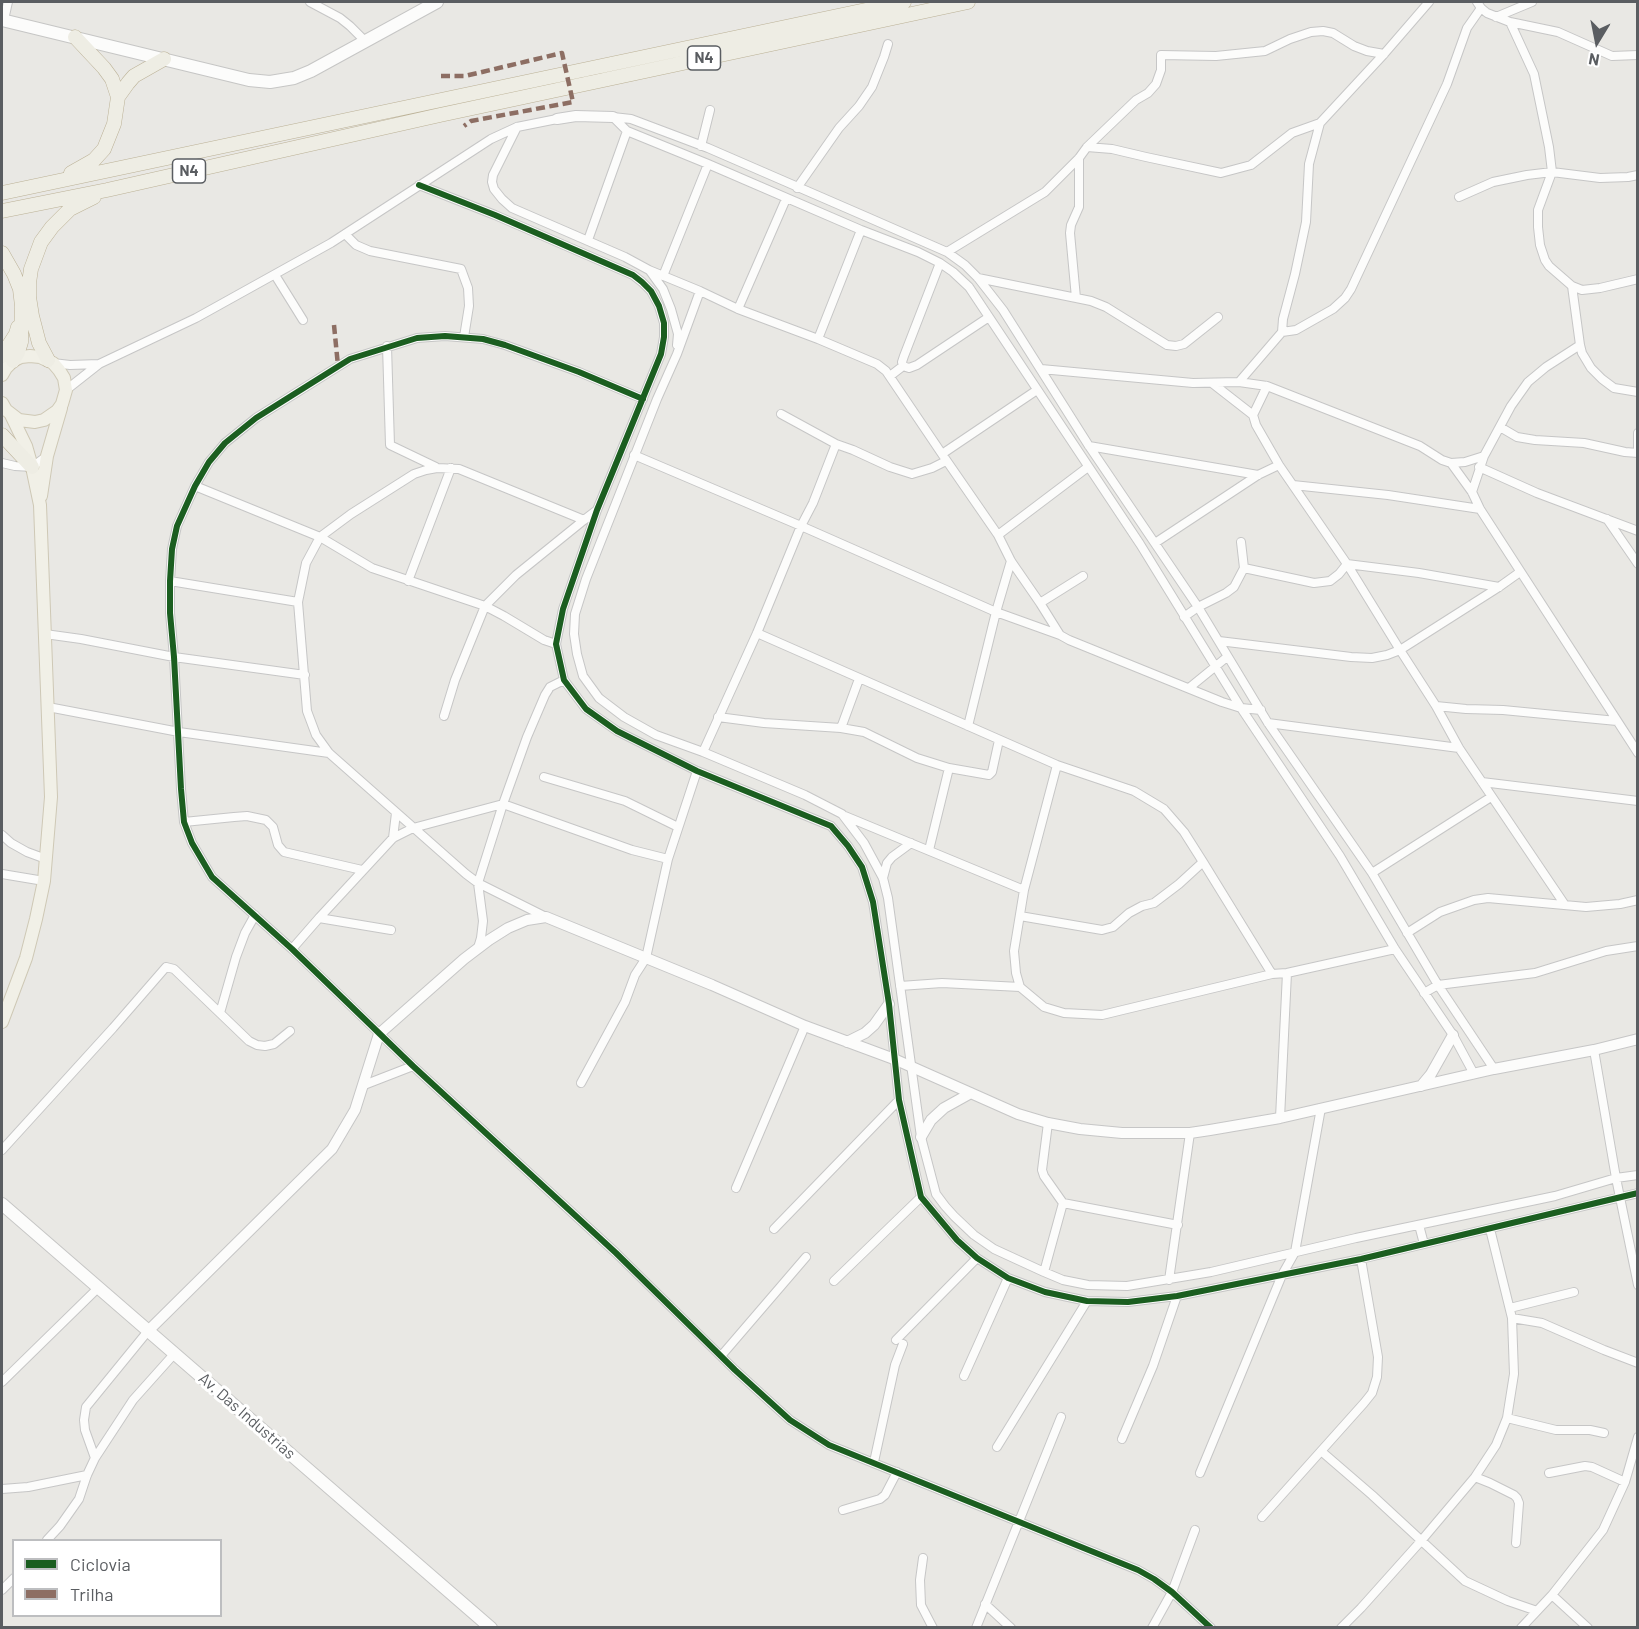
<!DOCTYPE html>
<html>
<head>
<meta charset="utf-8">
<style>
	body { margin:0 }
	#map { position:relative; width:1639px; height:1629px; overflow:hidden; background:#e9e8e4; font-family:Barlow,sans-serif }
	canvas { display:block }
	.frame { position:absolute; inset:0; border:3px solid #5a5d61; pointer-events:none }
	.legend { position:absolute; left:12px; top:1539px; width:210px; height:78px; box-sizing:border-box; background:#fff; border:2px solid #bdbec0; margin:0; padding:8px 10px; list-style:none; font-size:18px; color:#5a5d61 }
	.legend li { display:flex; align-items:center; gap:12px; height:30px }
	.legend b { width:30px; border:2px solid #bdbec0 }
	.north { position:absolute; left:1567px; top:12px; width:60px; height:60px; -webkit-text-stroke:4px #fff; paint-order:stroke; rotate:190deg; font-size:16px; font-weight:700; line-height:24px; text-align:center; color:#5a5d61 }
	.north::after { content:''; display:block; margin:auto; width:21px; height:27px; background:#5a5d61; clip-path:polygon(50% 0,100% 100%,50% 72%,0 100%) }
</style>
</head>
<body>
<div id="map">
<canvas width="1639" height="1629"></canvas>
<div class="frame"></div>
<ul class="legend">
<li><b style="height:8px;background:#1b5e20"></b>Ciclovia</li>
<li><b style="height:8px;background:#8d6e63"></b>Trilha</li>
</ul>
<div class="north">N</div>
</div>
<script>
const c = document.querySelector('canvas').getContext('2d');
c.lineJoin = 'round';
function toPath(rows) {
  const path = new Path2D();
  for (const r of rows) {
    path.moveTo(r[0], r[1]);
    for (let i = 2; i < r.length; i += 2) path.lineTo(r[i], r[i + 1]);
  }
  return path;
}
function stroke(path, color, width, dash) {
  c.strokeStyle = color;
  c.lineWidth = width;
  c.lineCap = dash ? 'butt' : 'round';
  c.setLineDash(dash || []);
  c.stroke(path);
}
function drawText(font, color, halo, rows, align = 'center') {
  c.font = font + ' Barlow,sans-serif';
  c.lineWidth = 6;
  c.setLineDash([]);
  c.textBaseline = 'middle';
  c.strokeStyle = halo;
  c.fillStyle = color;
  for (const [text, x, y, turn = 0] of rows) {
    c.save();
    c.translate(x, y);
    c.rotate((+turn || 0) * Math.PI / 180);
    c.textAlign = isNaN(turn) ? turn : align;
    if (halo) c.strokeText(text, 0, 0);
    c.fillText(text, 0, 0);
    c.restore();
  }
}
const minor = toPath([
	[310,2,340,18,350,26,366,42],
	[1477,2,1481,8,1487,13,1510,22,1534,74,1549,147,1552,172,1538,210,1538,227,1540,245,1545,260,1549,266,1572,286,1582,290,1600,288,1638,279],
	[1496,17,1532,2],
	[4,20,8,2],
	[1510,22,1558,32,1612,56,1638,55],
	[613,117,631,119,708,148,867,217,947,252,965,265,978,278,1003,310,1089,446,1198,607,1268,723,1372,873,1438,985,1494,1069],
	[613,117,627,131,708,164,861,230,918,252,940,263,953,272,969,287,1140,544,1241,708,1340,856,1395,949,1453,1035,1474,1074],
	[517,127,493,175,492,182,494,189,502,199,512,208,625,257,649,270,700,291,738,309,818,339,877,364,886,371,942,454,998,535,1011,561,1040,603,1060,635],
	[701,146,710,110],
	[1087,147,1112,149,1146,157,1221,173,1251,165,1292,133,1320,123],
	[419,185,495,215,633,275,642,282,651,291,659,306,664,323,664,337,661,354,597,510,563,609,556,644,564,680,586,709,617,731,697,771,831,826,848,846,862,867,873,902,889,1004,899,1100,921,1197,957,1240,977,1258,1008,1278,1045,1292,1087,1301,1128,1302,1177,1296,1361,1259,1638,1193],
	[797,188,839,128,859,106,872,87,884,57,888,44],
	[1459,197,1493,182,1527,175,1552,172,1600,178,1628,177,1638,175],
	[345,234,356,245,370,251,461,269,468,288,469,306,464,337],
	[588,240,627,131],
	[947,252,1045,192,1079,158,1087,147,1136,100,1148,93,1156,84,1161,70,1161,55,1216,56,1265,51,1290,39,1311,32,1323,31,1333,33,1354,46,1367,51,1384,54],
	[650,271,663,289,671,309,678,334,677,345],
	[275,275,303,320],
	[663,276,708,164],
	[978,278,1091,301,1106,307,1167,345,1176,346,1184,344,1218,317],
	[1572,286,1580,345,1582,353,1591,368,1602,379,1614,388,1638,392],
	[700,291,677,354,657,399,586,579,575,614,574,634,577,654,583,676,599,698,624,717,656,735,703,752,805,795,842,814,864,843,883,878,888,898,921,1137,936,1194,945,1206,954,1216,974,1235,994,1249,1044,1272,1063,1280,1088,1285,1127,1286,1211,1272,1356,1238,1555,1196,1616,1178,1638,1175],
	[1076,298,1070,233,1071,225,1079,207,1079,158],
	[738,309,786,199],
	[1282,332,1296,330,1333,309,1345,298,1351,289,1447,84,1467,28,1481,8],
	[818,339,861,230],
	[387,346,390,445,436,467],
	[53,363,70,365,99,364],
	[903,366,902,362,904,356,940,263],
	[1041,369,1193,383,1239,382,1267,386,1420,446,1442,460,1451,463,1472,492,1480,509,1638,753],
	[890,376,903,366,909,368,917,365,989,317],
	[1239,382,1282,332,1283,319,1295,274,1306,222,1309,164,1320,123,1384,54,1429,2],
	[1212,383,1253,415],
	[1267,386,1253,415,1256,425,1279,465,1347,564,1400,650,1436,706,1459,748,1565,905],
	[66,390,99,364,196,318,331,243,491,139,517,127,557,119],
	[643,399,579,372,505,345,483,339,445,336,417,338,350,359,256,418,225,443,209,462,195,486,177,526,172,549,170,581,170,613,174,657,181,789,184,822,192,843,212,877,292,949,413,1066,616,1253,735,1370,790,1420,829,1445,1138,1570,1154,1579,1172,1592,1211,1628],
	[781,414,836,444],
	[1500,427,1517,437,1535,440,1584,443,1625,452,1638,453],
	[1638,433,1638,451],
	[1089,446,1258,475],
	[942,454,1037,390],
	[634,455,801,526,996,612,1060,635,1069,640,1222,702,1241,708,1261,710],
	[2,463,15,466,32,467,47,456],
	[1451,463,1465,462,1484,456],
	[1479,467,1537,493,1638,531],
	[1293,485,1388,495,1480,509],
	[195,486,320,537,372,568,485,606,504,616,544,640,556,644],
	[1472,492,1484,456,1511,406,1528,382,1546,367,1580,345],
	[1607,519,1638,564],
	[998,535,1088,467],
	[1155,543,1258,475,1279,465],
	[1244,568,1314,583,1330,581,1339,574,1347,564,1419,573,1499,587],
	[170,581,298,602],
	[408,581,451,468],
	[1040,603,1083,576],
	[1184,617,1198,607,1226,593,1234,587,1244,568,1241,542],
	[757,633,1057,765,1134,791,1164,809,1184,832,1203,862,1272,974],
	[45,634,81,639,174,657,305,675],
	[1219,641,1351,657,1372,658,1387,655,1400,650,1499,587,1520,572],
	[1189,688,1227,657],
	[1436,706,1466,709,1503,710,1617,721],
	[48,707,179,732,329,753],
	[444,716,455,680,485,606,516,575,584,520],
	[718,717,764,723,841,728,859,679],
	[1268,723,1459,748],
	[968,726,996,612,1011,561],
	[841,728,864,732,917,758,949,768],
	[703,752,757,633,801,526,813,503,836,444,853,450,890,467,912,474,932,468,946,461],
	[1057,765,1024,890,1014,951,1016,973,1020,987,1044,1007,1064,1013,1102,1015,1272,974,1287,973,1395,949],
	[544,777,625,801,678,827],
	[1482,782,1638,801],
	[845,816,1024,890],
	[184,822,234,817,247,816,266,820,273,827,278,845,284,852,362,870],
	[2,835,11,843,27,852,46,859],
	[393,838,396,813],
	[929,850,949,768,989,775,992,772,999,740],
	[1372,873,1491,797],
	[2,874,44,881],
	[883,878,887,863,892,857,911,843],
	[1020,916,1102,930,1113,927,1129,913,1142,906,1154,903,1179,884,1203,862],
	[546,917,478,883,466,874,329,753,316,735,307,711,298,602,306,563,320,537,351,514,414,474,426,470,437,468,459,469,584,520,597,510],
	[319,918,391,930],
	[1407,933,1440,912,1474,900,1488,898,1586,907,1620,904,1638,900],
	[478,948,481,938,483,921,478,883,503,804,527,737,545,695,550,687,564,680],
	[292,949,319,918,393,838,413,828,503,804,632,850,668,859],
	[900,986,942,983,1020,987],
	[1424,993,1438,985,1535,973,1606,951,1638,946],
	[220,1013,236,957,245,933,255,915],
	[1594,1050,1616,1178,1638,1285],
	[581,1083,625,1002,635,975,646,958,668,859,697,771],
	[364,1085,413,1066],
	[1280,1118,1287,973],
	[1048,1123,1042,1170,1044,1176,1063,1203,1178,1225],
	[2,1150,113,1028,166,967,174,969,249,1041,257,1045,265,1046,274,1044,290,1031],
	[736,1188,805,1026],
	[1419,1225,1424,1244],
	[774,1229,899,1100],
	[1044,1272,1063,1203],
	[1169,1280,1190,1133],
	[834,1281,921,1197],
	[1510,1308,1574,1292],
	[1512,1318,1542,1323,1604,1350,1638,1363],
	[896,1340,977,1258],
	[721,1356,806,1257],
	[964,1376,1008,1278],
	[2,1382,98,1288],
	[1507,1418,1556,1430,1590,1430,1604,1433],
	[1122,1439,1153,1366,1177,1296],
	[997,1447,1087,1301],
	[1321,1451,1372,1495,1465,1581,1508,1601,1537,1611],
	[95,1458,85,1430,84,1420,86,1407,148,1331],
	[874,1462,895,1365,903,1344],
	[1200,1473,1282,1275,1295,1252,1321,1108],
	[1549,1473,1585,1466,1592,1467,1625,1482],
	[1475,1477,1490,1483,1514,1495,1517,1498,1519,1503,1516,1543],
	[2,1489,28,1487,87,1475],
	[843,1510,880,1499,885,1495,897,1472],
	[1262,1517,1364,1403,1372,1393,1377,1377,1378,1357,1361,1259],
	[47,1540,60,1526,79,1499,87,1475,95,1458,133,1400,175,1353],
	[923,1558,920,1580,921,1605,933,1628],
	[2,1590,14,1578],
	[1552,1595,1588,1628],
	[985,1604,1011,1628],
	[976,1628,1061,1417],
	[1152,1628,1172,1592,1195,1530],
	[1341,1628,1361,1608,1421,1541,1475,1477,1496,1445,1507,1418,1514,1374,1512,1318,1490,1229],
	[1521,1628,1552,1595,1603,1530,1625,1482,1638,1437]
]);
const tertiary = toPath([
	[557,119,576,116,613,117],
	[847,1042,865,1033,874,1025,889,1004],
	[1421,1086,1431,1074,1453,1035],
	[921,1137,931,1120,944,1108,971,1093],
	[148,1331,332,1149,355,1110,379,1034,464,959,489,940,508,928,527,920,546,917,712,985,805,1026,894,1059,1018,1114,1048,1123,1080,1129,1122,1133,1190,1133,1210,1130,1280,1118,1494,1069,1594,1050,1638,1039]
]);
const secondary = toPath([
	[2,20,249,80,270,82,294,78,311,71,437,2],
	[2,1204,491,1628]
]);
const primary = toPath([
	[2,375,6,368,13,361,21,357,30,356,40,357,53,363,59,370,64,378,66,390,62,404,57,411,44,420,35,422,19,420,6,410,2,403],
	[41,496,47,456,61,408],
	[2,1022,26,958,36,919,44,881,51,797,40,505,32,467,26,446,11,415]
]);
const trunk = toPath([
	[75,37,104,68,112,79,118,97],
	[71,173,94,160,104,149,114,124,118,97,128,83,134,76,164,59],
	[2,193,904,2],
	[2,211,107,190,440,115,968,2],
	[2,253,14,274,20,289,22,306,21,342,18,352,13,361],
	[2,356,16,334,18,327],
	[48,360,39,343,32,316,29,297,29,283,31,269,41,242,52,227,70,209,94,197],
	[2,435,32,467]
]);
stroke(minor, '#c6c6c6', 10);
stroke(tertiary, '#c6c6c6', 12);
stroke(secondary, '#c6c6c5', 14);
stroke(primary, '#cec8b5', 14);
stroke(trunk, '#bbb196', 15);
stroke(minor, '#fcfcfb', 8);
stroke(tertiary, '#fcfcfb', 10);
stroke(secondary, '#fcfcfb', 12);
stroke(primary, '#f1f0e7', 12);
stroke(trunk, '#eeede4', 14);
stroke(toPath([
	[441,76,465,76,562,53,573,102,471,121,464,126],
	[334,325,338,366]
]), '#8d6e63', 4.5, [9, 4.5]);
stroke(toPath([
	[419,185,495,215,633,275,642,282,651,291,659,306,664,323,664,337,661,354,597,510,563,609,556,644,564,680,586,709,617,731,697,771,831,826,848,846,862,867,873,902,889,1004,899,1100,921,1197,957,1240,977,1258,1008,1278,1045,1292,1087,1301,1128,1302,1177,1296,1361,1259,1638,1193],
	[643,399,579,372,505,345,483,339,445,336,417,338,350,359,256,418,225,443,209,462,195,486,177,526,172,549,170,581,170,613,174,657,181,789,184,822,192,843,212,877,292,949,413,1066,616,1253,735,1370,790,1420,829,1445,1138,1570,1154,1579,1172,1592,1211,1628]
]), '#1b5e20', 6);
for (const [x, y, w] of [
	[704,58,33],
	[189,171,33]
]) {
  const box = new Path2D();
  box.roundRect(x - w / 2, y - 12, w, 24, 4.5);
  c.fillStyle = '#fff';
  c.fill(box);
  stroke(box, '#5a5d61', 1.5);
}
drawText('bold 15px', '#5a5d61', null, [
	["N4",704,58],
	["N4",189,171]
]);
drawText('16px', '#5a5d61', '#fff', [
	["Av. Das Industrias",247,1416,41]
]);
</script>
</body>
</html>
